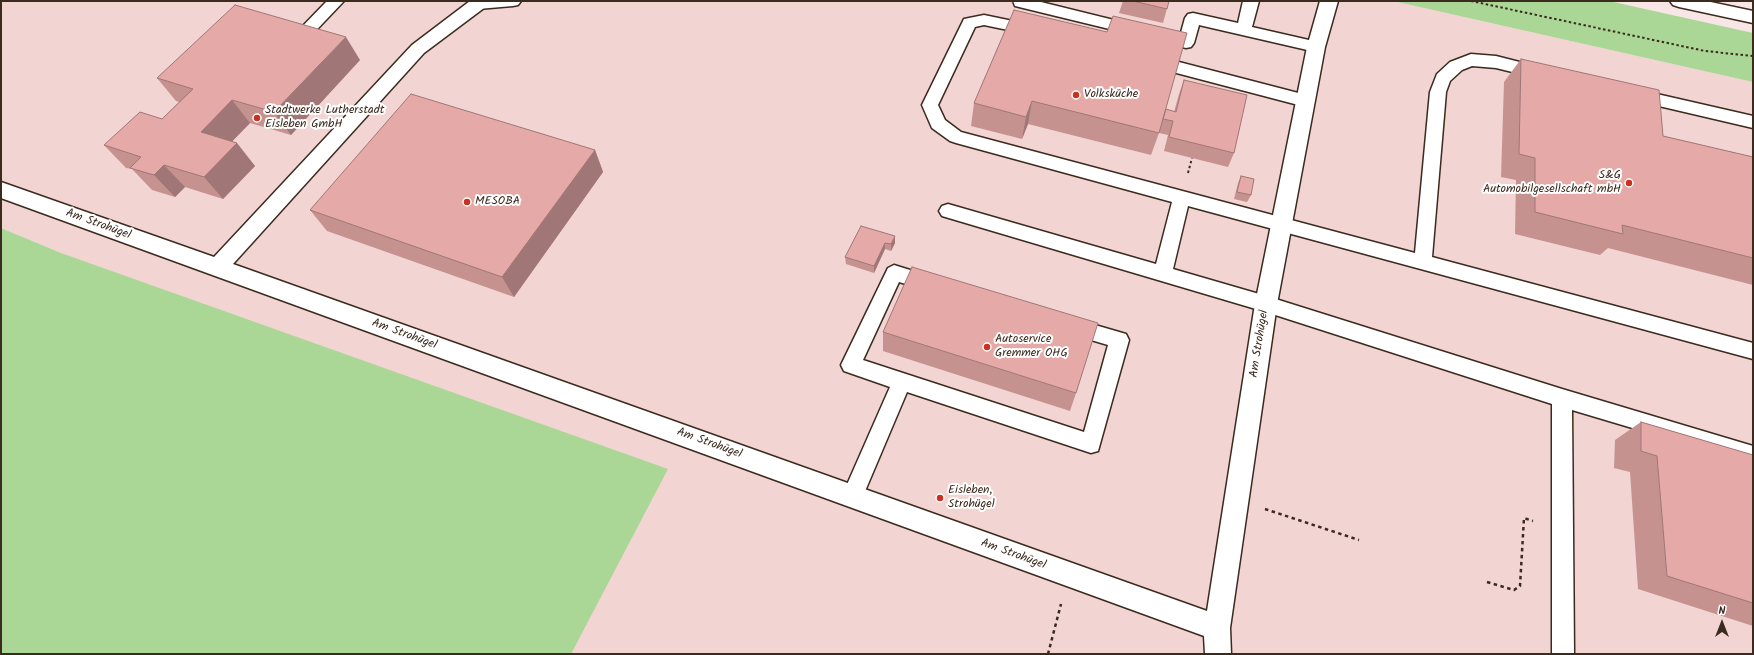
<!DOCTYPE html>
<html>
<head>
<meta charset="utf-8">
<style>
	body { margin:0 }
	#map { position:relative; width:1754px; height:655px; overflow:hidden; background:#f7e6e5; font-family:Kalam,sans-serif }
	canvas { display:block }
	.frame { position:absolute; inset:0; border:2px solid #3b2a1e; pointer-events:none }
	.north { position:absolute; left:1702px; top:603px; width:40px; height:40px; -webkit-text-stroke:3px #fff; paint-order:stroke; rotate:0deg; font-size:11px; font-weight:700; line-height:16px; text-align:center; color:#3b2a1e }
	.north::after { content:''; display:block; margin:auto; width:14px; height:18px; background:#3b2a1e; clip-path:polygon(50% 0,100% 100%,50% 72%,0 100%) }
</style>
</head>
<body>
<div id="map">
<canvas width="1754" height="655"></canvas>
<div class="frame"></div>
<div class="north">N</div>
</div>
<script>
const c = document.querySelector('canvas').getContext('2d');
c.lineJoin = 'round';
function paint(path, color) {
  c.fillStyle = color;
  c.fill(path, 'evenodd');
}
function toPath(rows) {
  const path = new Path2D();
  for (const r of rows) {
    path.moveTo(r[0], r[1]);
    for (let i = 2; i < r.length; i += 2) path.lineTo(r[i], r[i + 1]);
  }
  return path;
}
function stroke(path, color, width, dash) {
  c.strokeStyle = color;
  c.lineWidth = width;
  c.lineCap = dash ? 'butt' : 'round';
  c.setLineDash(dash || []);
  c.stroke(path);
}
function drawText(font, color, halo, rows, align = 'center') {
  c.font = font + ' Kalam,sans-serif';
  c.lineWidth = 4;
  c.setLineDash([]);
  c.textBaseline = 'middle';
  c.strokeStyle = halo;
  c.fillStyle = color;
  for (const [text, x, y, turn = 0] of rows) {
    c.save();
    c.translate(x, y);
    c.rotate((+turn || 0) * Math.PI / 180);
    c.textAlign = isNaN(turn) ? turn : align;
    if (halo) c.strokeText(text, 0, 0);
    c.fillText(text, 0, 0);
    c.restore();
  }
}
paint(toPath([
	[1,1,1393,1,1753,82,1753,654,570,654,61,253,1,228]
]), '#f2d4d3');
paint(toPath([
	[1393,1,1609,1,1753,33,1753,82],
	[1,228,61,253,668,469,571,654,1,654]
]), '#abd796');
const service = toPath([
	[327,1,344,1,305,42,300,43,295,42,292,38,295,34,327,1],
	[471,1,521,1,518,5,513,6,478,9,473,8,470,4,471,1],
	[1013,1,1037,1,1134,25,1139,26,1142,30,1139,34,1134,35,1015,6,1013,1],
	[1243,1,1259,1,1252,27,1322,43,1324,47,1322,51,1316,52,1199,25,1194,43,1191,47,1186,48,1155,40,1152,36,1155,32,1160,31,1180,36,1185,18,1188,14,1193,13,1238,23,1243,1],
	[984,15,1032,25,1037,26,1040,30,1037,34,1032,35,984,25,975,27,938,105,945,120,961,132,1415,253,1430,92,1437,74,1450,62,1471,54,1496,56,1547,69,1549,73,1547,77,1541,79,1496,68,1472,66,1462,70,1450,81,1446,92,1432,257,1753,343,1753,359,1188,206,1173,269,1266,296,1562,389,1753,446,1753,464,1572,410,1574,654,1552,654,1552,404,1266,312,942,216,939,211,942,206,948,204,1156,264,1172,202,956,143,950,141,932,128,922,105,964,19,984,15],
	[1152,55,1306,95,1312,97,1314,101,1312,105,1306,107,1146,65,1144,61,1146,57,1152,55],
	[1635,89,1753,116,1753,128,1629,99,1627,95,1629,91,1635,89],
	[894,265,939,279,941,284,939,289,932,292,899,282,863,360,1084,432,1108,345,1064,332,1062,326,1064,320,1071,318,1126,334,1129,340,1098,451,1091,453,907,392,860,503,853,506,846,503,842,496,890,387,844,371,841,365,888,268,894,265]
]);
const minor = toPath([
	[470,1,485,1,487,4,484,8,424,53,233,264,1207,611,1255,304,1307,47,1320,1,1338,1,1325,47,1277,304,1230,628,1231,654,1205,654,1204,636,1,198,1,182,214,257,412,45,470,1]
]);
const secondary = toPath([
	[1670,1,1706,1,1753,11,1753,23,1679,7,1673,5,1670,1]
]);
stroke(service, '#3b2a1e', 3);
stroke(minor, '#3b2a1e', 3);
stroke(secondary, '#3b2a1e', 3);
stroke(toPath([
	[1471,1,1705,51,1753,56],
	[1188,173,1192,158]
]), '#3b2a1e', 2, [2.5, 2.5]);
stroke(toPath([
	[1265,509,1359,540],
	[1487,582,1514,590,1520,586,1524,518,1533,521],
	[1048,654,1061,604]
]), '#3b2a1e', 2.5, [3.5, 3.5]);
paint(service, '#fff');
paint(minor, '#fff');
paint(secondary, '#fff');
paint(toPath([
	[1123,1,1169,1,1163,23,1119,13],
	[1014,10,1166,109,1174,112,1179,94,1184,80,1234,153,1228,167,1164,151,1168,135,1159,133,1151,155,1028,124,1022,139,971,126,974,103],
	[1521,59,1663,136,1753,157,1753,285,1608,248,1600,255,1515,234,1516,180,1501,177,1504,82],
	[360,60,291,135,250,123,232,141,255,166,223,199,185,187,175,197,152,190,132,169,126,168,104,145,162,119,179,102,176,101,157,78],
	[595,150,603,172,514,297,327,231,310,210],
	[1241,176,1251,195,1247,202,1234,199,1238,183],
	[895,236,895,243,891,251,885,249,874,273,846,264,845,257],
	[883,332,1076,393,1070,411,883,351],
	[1641,422,1753,455,1753,626,1638,589,1630,472,1614,468,1615,440]
]), '#c59290');
paint(toPath([
	[346,37,360,60,291,135,274,112],
	[232,100,250,123,220,154,201,132],
	[1032,101,1028,124,1022,139,1026,117],
	[237,143,255,166,223,199,204,177],
	[595,150,603,172,514,297,502,277],
	[164,165,185,187,175,197,154,175],
	[895,236,895,243,891,251,891,244],
	[885,243,885,249,874,273,874,266]
]), '#a07776');
const building = toPath([
	[1133,1,1169,1,1167,9,1133,1],
	[235,5,346,37,274,112,232,100,201,132,237,143,204,177,164,165,154,175,130,168,141,157,104,145,140,112,162,119,193,89,157,78,235,5],
	[1014,10,1107,32,1113,16,1187,33,1159,133,1032,101,1026,117,974,103,1014,10],
	[1521,59,1659,90,1663,136,1753,157,1753,258,1622,225,1623,234,1535,212,1535,158,1519,154,1521,59],
	[1184,80,1247,95,1234,153,1169,137,1173,121,1163,119,1166,109,1176,112,1184,80],
	[411,94,595,150,502,277,310,210,411,94],
	[1241,176,1254,179,1251,195,1237,192,1241,176],
	[861,226,895,236,891,244,885,243,874,266,845,257,861,226],
	[912,267,1098,323,1076,393,883,332,912,267],
	[1641,422,1753,455,1753,603,1667,576,1657,456,1641,451,1641,422]
]);
paint(building, '#e5aaa8');
stroke(building, '#a07776', 1);
for (const [x, y, r, color] of [
	[1076,95,4,"#c8321e"],
	[257,118,4,"#c8321e"],
	[1629,183,4,"#c8321e"],
	[467,202,4,"#c8321e"],
	[987,347,4,"#c8321e"],
	[940,498,4,"#c8321e"]
]) {
  const dot = new Path2D();
  dot.arc(x, y, r, 0, 2 * Math.PI);
  c.fillStyle = color;
  c.fill(dot);
  stroke(dot, '#fff', 1.5);
}
drawText('12px', '#3b2a1e', '#fff', [
	["Volksküche",1084,95],
	["Stadtwerke Lutherstadt",265,111],
	["Eisleben GmbH",265,125],
	["S&G",1621,176,"right"],
	["Automobilgesellschaft mbH",1621,190,"right"],
	["MESOBA",475,202],
	["Autoservice",995,340],
	["Gremmer OHG",995,354],
	["Eisleben,",948,491],
	["Strohügel",948,505]
], 'left');
drawText('12px', '#3b2a1e', '#fff', [
	["Am Strohügel",98,225,20],
	["Am Strohügel",404,335,20],
	["Am Strohügel",1260,344,-81],
	["Am Strohügel",709,444,20],
	["Am Strohügel",1013,555,20]
]);
</script>
</body>
</html>
